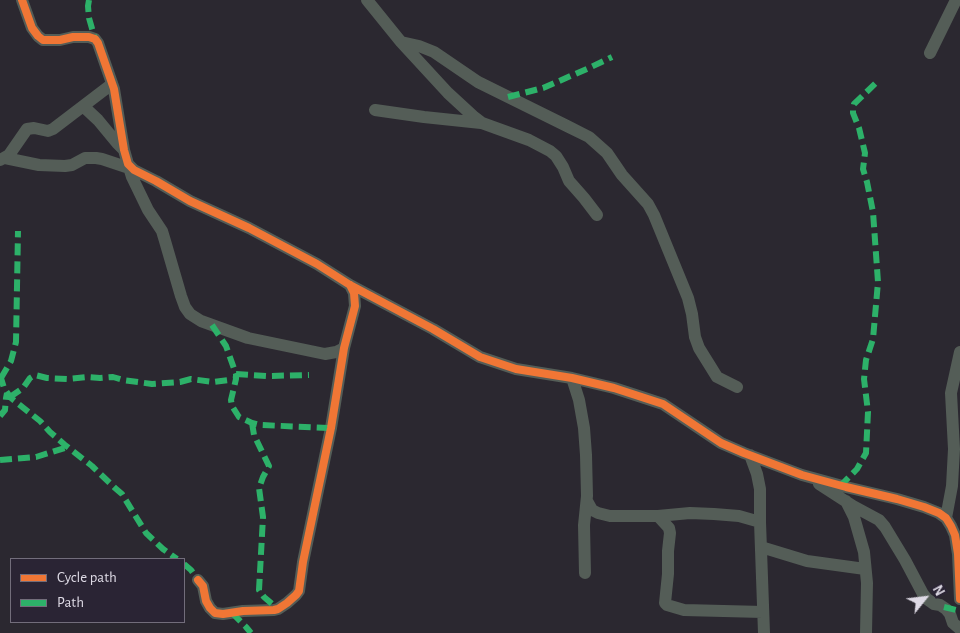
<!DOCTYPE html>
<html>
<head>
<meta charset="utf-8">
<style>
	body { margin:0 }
	#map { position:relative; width:960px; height:633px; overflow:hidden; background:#2b2830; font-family:"Alegreya Sans",sans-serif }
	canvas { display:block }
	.legend { position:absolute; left:10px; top:558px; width:175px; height:65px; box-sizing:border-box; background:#2a2434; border:1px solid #726d7b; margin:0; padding:6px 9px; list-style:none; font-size:15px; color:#dedae5 }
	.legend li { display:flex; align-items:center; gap:10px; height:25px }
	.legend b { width:25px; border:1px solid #726d7b }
	.north { position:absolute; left:900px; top:573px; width:50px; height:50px; -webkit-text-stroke:4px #2a2434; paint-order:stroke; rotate:61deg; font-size:14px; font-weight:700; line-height:20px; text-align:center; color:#dedae5 }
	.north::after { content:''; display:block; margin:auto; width:18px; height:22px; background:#dedae5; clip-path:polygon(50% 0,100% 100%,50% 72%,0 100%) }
</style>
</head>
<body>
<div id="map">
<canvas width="960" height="633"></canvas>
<ul class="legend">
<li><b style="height:6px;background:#f07635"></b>Cycle path</li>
<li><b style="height:6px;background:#2db169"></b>Path</li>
</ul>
<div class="north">N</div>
</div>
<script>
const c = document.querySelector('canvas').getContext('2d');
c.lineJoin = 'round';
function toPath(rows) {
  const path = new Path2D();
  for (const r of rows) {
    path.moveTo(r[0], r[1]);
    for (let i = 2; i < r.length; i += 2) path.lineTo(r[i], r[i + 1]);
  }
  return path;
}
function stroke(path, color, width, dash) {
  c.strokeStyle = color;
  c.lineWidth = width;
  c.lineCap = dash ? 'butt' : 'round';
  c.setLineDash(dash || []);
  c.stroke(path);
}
stroke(toPath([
	[22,0,32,28,38,36,43,40,60,40,73,37,89,37,95,39,98,43,114,89,124,150,128,164,134,170,156,181,190,201,249,228,317,264,350,285,433,329,480,357,516,369,572,378,614,388,663,404,721,443,744,453,802,475,846,487,897,499,924,507,939,513,946,518,951,526,955,535,958,554,960,599],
	[367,0,401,42,448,93,473,116,482,123,529,140,550,151,556,156,563,167,569,181,584,198,597,215],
	[401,42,419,46,434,52,478,82,567,126,589,137,607,153,622,175,648,204,654,215,688,298,692,314,695,337,699,348,717,377,737,387],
	[930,53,956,0],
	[83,106,98,120,117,143,124,150],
	[375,110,424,117,481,123],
	[5,158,39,165,65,166,72,165,85,158,96,158,102,159,129,168],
	[0,160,9,155,27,129,34,128,48,131,53,129,112,84],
	[128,164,132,177,148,210,162,231,165,241,181,296,185,307,190,314,201,321,248,338,325,354,336,352,344,348],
	[572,378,579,400,584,428,586,455,587,496,584,525,585,573],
	[750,455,757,474,760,489,760,522,764,633],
	[819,484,853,506,879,520,885,527,905,560,923,594,927,599,934,604,940,605,946,609,950,614,953,623,960,629],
	[587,501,592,510,598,513,610,516,658,516,690,513,714,514,739,516,760,522],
	[846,501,854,517,864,552,867,583,866,633],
	[658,516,669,528,670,533,668,551,668,574,665,603,667,605,684,610,763,612],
	[946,518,952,486,954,449,951,393,960,352],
	[761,547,807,561,865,569],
	[198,580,203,586,206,601,210,608,215,613,223,614,243,611,274,610,278,609,287,603,296,595,299,591,303,562,331,428,344,348,355,306,354,293,350,285]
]), '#545d57', 12);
stroke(toPath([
	[89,0,88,6,89,18,95,39],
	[508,97,543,88,589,68,612,57],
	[212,325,226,346,236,374,236,379,231,400,232,406,239,417,252,423,260,425,331,428],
	[236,374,267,376,309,375],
	[0,375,4,388,11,398,40,421,50,432,65,445,92,466,115,488,122,494,146,533,163,549,177,559],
	[1,378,11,361,16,342,18,231],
	[10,397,23,388,30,378,35,375,47,378,67,379,87,377,100,378,113,377,123,380,152,384,180,382,191,379,213,382,236,379],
	[0,416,5,410,6,398,7,393],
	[252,423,254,435,269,466,263,477,259,488,263,517,259,590,264,597,278,609],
	[0,460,36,457,68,447],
	[840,486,857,469,866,453,868,412,864,379,866,360,873,339,878,282,873,212,867,182,863,169,865,153,859,128,853,113,853,108,854,104,879,80],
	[184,564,191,570,198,580],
	[944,607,960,611],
	[232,613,246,627,251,633]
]), '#2db169', 6, [12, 6]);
stroke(toPath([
	[22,0,32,28,38,36,43,40,60,40,73,37,89,37,95,39,98,43,114,89,124,150,128,164,134,170,156,181,190,201,249,228,317,264,350,285,433,329,480,357,516,369,572,378,614,388,663,404,721,443,744,453,802,475,846,487,897,499,924,507,939,513,946,518,951,526,955,535,958,554,960,599],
	[198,580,203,586,206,601,210,608,215,613,223,614,243,611,274,610,278,609,287,603,296,595,299,591,303,562,331,428,344,348,355,306,354,293,350,285]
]), '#f07635', 8);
</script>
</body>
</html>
